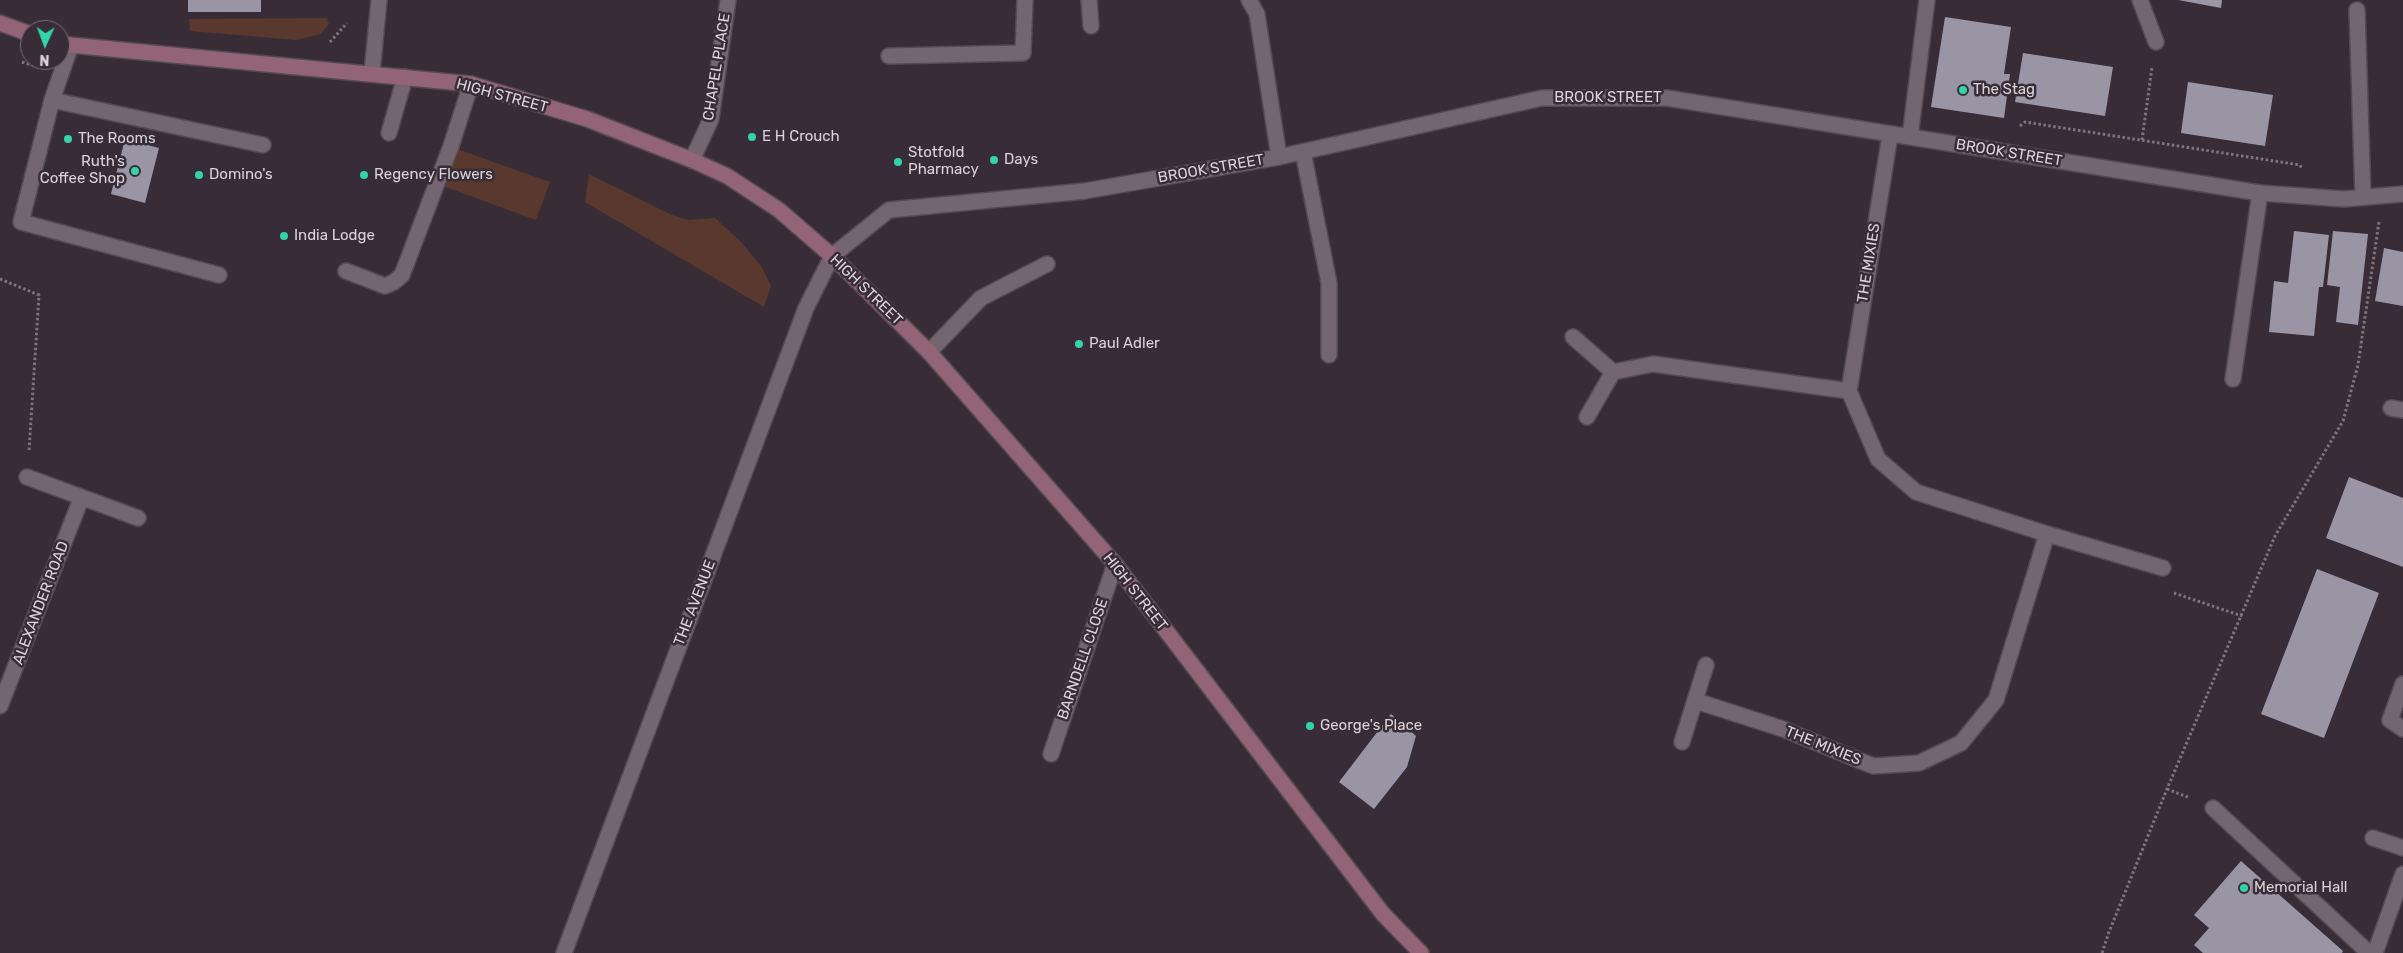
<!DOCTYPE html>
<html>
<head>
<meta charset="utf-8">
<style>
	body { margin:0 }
	#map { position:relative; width:2403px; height:953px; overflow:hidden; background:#382d36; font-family:Rubik,sans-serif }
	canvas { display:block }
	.north { position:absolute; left:20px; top:20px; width:50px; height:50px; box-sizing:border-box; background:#382d36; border:1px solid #796f77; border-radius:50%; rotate:182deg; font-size:14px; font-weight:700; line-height:20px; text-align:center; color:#dbd3d9 }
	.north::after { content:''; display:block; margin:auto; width:18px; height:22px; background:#32d4a8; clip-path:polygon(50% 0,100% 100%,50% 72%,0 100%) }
</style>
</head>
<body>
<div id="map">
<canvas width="2403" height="953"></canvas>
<div class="north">N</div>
</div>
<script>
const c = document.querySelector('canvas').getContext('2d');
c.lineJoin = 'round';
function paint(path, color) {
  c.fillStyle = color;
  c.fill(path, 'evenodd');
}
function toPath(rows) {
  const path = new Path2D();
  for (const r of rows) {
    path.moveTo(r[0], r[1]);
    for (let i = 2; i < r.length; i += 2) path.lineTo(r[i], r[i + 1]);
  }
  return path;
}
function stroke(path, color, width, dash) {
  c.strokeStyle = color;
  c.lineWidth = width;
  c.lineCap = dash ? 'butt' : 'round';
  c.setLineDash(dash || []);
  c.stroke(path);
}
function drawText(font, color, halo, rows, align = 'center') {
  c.font = font + ' Rubik,sans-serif';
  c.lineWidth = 5;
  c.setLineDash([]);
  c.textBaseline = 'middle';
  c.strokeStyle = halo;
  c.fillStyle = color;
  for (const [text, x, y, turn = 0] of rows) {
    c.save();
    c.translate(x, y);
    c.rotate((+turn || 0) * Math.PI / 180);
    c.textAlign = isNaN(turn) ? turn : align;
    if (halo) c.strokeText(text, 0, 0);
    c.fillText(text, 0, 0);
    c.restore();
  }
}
paint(toPath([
	[327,18,329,24,321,34,296,40,190,31,189,19],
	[457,149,550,182,536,220,443,186],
	[589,174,672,215,688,220,715,218,740,241,761,266,771,286,764,307,585,202]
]), '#59382d');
paint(toPath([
	[188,0,261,0,261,12,188,12],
	[2178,0,2222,0,2221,8],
	[1945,17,2011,27,2004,74,2010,74,2004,118,1931,107],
	[2023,53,2113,67,2105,116,2015,102],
	[2188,82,2273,95,2265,146,2181,133],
	[125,139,159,148,145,203,111,194],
	[2294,231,2329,235,2323,287,2319,287,2314,336,2269,332,2274,281,2288,283],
	[2333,231,2368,234,2358,325,2336,322,2340,287,2327,285],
	[2384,248,2403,252,2403,306,2375,301],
	[2349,477,2403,498,2403,567,2326,538],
	[2317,569,2379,593,2324,738,2261,714],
	[1391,714,1416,736,1407,767,1374,809,1339,782],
	[2241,861,2343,951,2342,953,2203,953,2194,945,2209,928,2194,915]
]), '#9a95a4');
const lane = toPath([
	[1089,0,1091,26],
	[2357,10,2363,197],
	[71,45,52,100,21,222,219,275],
	[889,56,1023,53,1025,0],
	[52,100,263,145],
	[1910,137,1927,0],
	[1303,152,1329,283,1329,355],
	[692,160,711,119,728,0],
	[346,271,385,286,394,282,402,275,451,146,471,84],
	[929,352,981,298,1047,264],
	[2233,379,2260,193],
	[2213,808,2369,953]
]);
const street = toPath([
	[1249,0,1257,14,1279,157],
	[2140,0,2156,42],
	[372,73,379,0],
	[389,133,405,77],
	[1890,135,1849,391,1878,459,1916,492,2047,534,2163,568],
	[1573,337,1613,372],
	[2391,408,2403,410],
	[1587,417,1613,372,1653,364,1849,391],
	[27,477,138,518],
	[2403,684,2390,720,2403,729],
	[1696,701,1783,729,1873,766,1919,763,1961,743,1996,700,2047,534],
	[0,706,81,499],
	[1682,742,1706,665],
	[1051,754,1115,564],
	[2373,838,2403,848],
	[564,953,806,308,832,256,889,210,1085,191,1279,157,1542,98,1667,98,2260,193,2344,199,2403,194],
	[2375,953,2403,874]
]);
const secondary = toPath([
	[0,23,30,34],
	[60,44,471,84,587,119,692,160,727,176,779,210,832,256,929,352,1115,564,1383,914,1421,953]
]);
stroke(lane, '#544a52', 18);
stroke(street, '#544a52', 18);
stroke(secondary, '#544a52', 18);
stroke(toPath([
	[330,42,347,23],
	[22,62,35,66],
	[2020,126,2025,122,2300,165,2302,169],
	[2142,140,2152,67],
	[0,279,39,295,29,451],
	[2174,593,2242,616],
	[2167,789,2190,798],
	[2102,953,2109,932,2167,789,2275,536,2343,421,2358,365,2379,222]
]), '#7e757c', 3, [2.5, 2.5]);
stroke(lane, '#736670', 15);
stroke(street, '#736670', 15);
stroke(secondary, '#936475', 15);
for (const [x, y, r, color] of [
	[1963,90,5,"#32d4a8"],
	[752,137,5,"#32d4a8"],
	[68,139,5,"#32d4a8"],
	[994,160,5,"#32d4a8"],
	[898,162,5,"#32d4a8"],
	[135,171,5,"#32d4a8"],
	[199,175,5,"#32d4a8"],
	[364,175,5,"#32d4a8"],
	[284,236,5,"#32d4a8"],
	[1079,344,5,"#32d4a8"],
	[1310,726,5,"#32d4a8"],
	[2244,888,5,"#32d4a8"]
]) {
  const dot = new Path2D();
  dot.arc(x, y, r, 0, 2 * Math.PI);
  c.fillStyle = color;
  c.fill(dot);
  stroke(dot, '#382d36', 2);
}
drawText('15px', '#dbd3d9', '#382d36', [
	["CHAPEL PLACE",717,67,-81],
	["HIGH STREET",502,96,15],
	["BROOK STREET",1608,98],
	["BROOK STREET",2009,153,9],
	["BROOK STREET",1211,169,-10],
	["THE MIXIES",1869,263,-81],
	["HIGH STREET",866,290,44],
	["HIGH STREET",1135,592,52],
	["ALEXANDER ROAD",41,603,-69],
	["THE AVENUE",695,603,-69],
	["BARNDELL CLOSE",1083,659,-71],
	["THE MIXIES",1823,746,22]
]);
drawText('15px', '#dbd3d9', '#382d36', [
	["The Stag",1973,90],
	["E H Crouch",762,137],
	["The Rooms",78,139],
	["Stotfold",908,153],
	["Pharmacy",908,170],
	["Days",1004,160],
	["Ruth's",125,162,"right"],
	["Coffee Shop",125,179,"right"],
	["Domino's",209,175],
	["Regency Flowers",374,175],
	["India Lodge",294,236],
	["Paul Adler",1089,344],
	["George's Place",1320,726],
	["Memorial Hall",2254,888]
], 'left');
</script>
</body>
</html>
